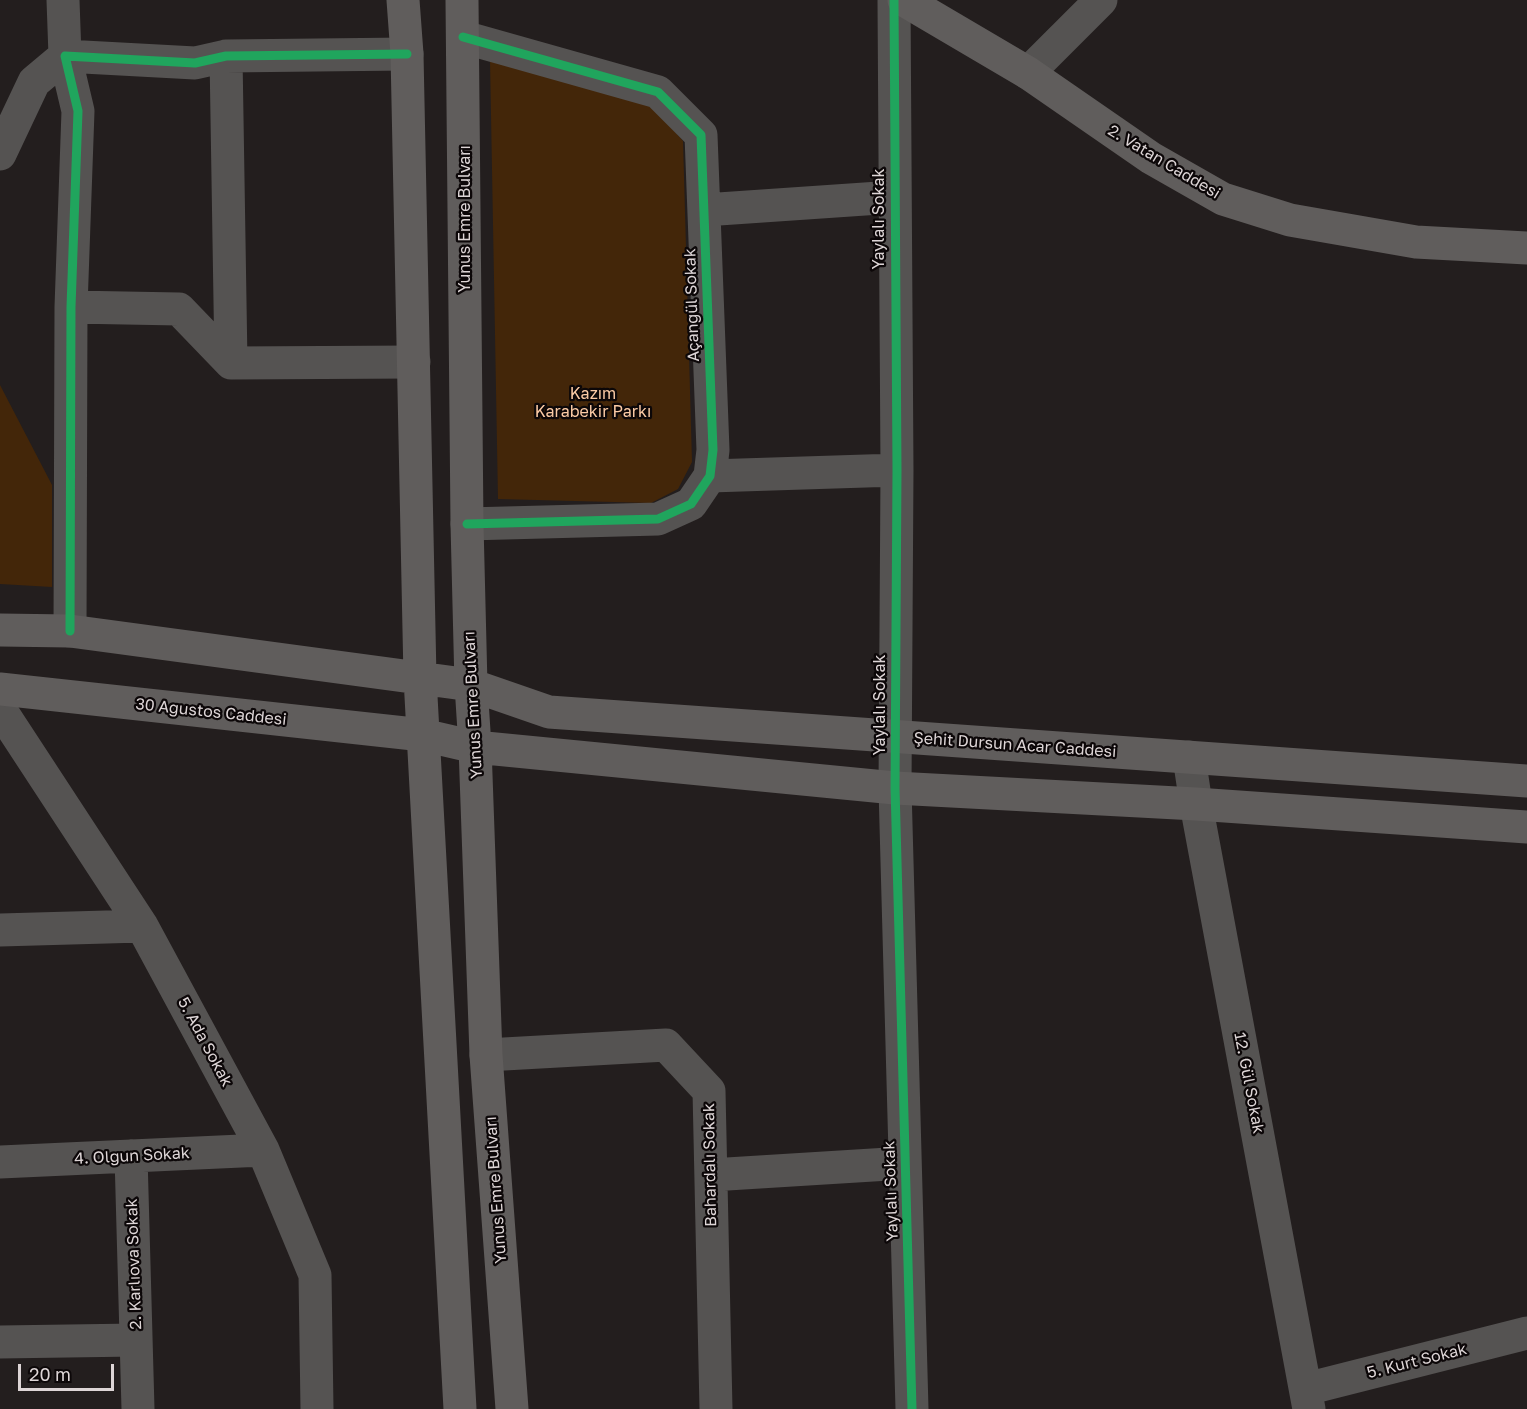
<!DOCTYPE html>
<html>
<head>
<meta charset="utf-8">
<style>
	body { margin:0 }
	#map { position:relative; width:1527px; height:1409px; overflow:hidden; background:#231e1e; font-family:"Golos Text",sans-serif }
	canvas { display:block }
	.scale { position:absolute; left:18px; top:1364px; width:96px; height:27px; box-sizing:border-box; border:3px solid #ddd5d6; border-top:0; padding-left:8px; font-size:18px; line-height:21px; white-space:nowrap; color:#ddd5d6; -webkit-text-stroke:4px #0c0708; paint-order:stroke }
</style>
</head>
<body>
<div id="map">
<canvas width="1527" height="1409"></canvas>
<div class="scale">20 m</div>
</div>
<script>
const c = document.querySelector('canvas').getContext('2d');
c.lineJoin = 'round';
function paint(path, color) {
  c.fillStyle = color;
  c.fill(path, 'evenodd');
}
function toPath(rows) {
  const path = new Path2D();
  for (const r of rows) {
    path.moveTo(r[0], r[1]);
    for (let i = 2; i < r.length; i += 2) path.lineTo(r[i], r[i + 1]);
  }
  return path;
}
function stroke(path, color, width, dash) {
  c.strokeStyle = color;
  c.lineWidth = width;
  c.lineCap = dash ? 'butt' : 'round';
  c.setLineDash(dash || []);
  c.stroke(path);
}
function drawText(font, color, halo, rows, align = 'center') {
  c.font = font + ' "Golos Text",sans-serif';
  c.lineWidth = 4.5;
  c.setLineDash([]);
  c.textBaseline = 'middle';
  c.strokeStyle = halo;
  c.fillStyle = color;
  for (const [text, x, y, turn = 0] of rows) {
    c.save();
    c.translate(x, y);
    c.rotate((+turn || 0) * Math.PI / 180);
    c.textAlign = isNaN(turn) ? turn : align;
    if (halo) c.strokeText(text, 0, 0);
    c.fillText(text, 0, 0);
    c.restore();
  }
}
paint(toPath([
	[490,60,651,104,683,141,692,462,678,489,651,503,498,499],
	[0,385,52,485,52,587,0,584]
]), '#432609');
stroke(toPath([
	[894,0,897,470,895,788,912,1409],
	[463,37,658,92,701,135,713,450,710,476,691,504,658,519,467,524],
	[226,56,231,363],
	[1028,73,1101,0],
	[0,154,34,82,65,56,63,0],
	[704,210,894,197],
	[71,307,179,309,231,363,414,362],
	[710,476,897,470],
	[70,631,71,307,78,111,65,56,195,63,226,56,407,54],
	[0,709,142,926,263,1150,315,1275,317,1409],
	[1189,757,1196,804,1309,1409],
	[0,930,142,926],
	[486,1055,666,1045,709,1091,716,1409],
	[131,1156,138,1409],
	[0,1162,263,1150],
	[711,1175,905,1163],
	[0,1342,136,1340],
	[1306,1389,1527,1333]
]), '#555352', 33);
stroke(toPath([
	[403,0,407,54,420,678,460,1409],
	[462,0,467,524,471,685,475,747,486,1055,512,1409],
	[904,0,1028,73,1151,158,1223,199,1290,220,1416,242,1527,248],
	[0,630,70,631,471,685,549,712,1527,781],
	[0,689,423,735,475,747,895,788,1196,804,1527,827]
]), '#605d5c', 33);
stroke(toPath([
	[894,0,897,470,895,788,912,1409],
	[463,37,658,92,701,135,713,450,710,476,691,504,658,519,467,524],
	[70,631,71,307,78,111,65,56,195,63,226,56,407,54]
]), '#20a55d', 9);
drawText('16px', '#ddd5d6', '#0c0708', [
	["2. Vatan Caddesi",1164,162,31],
	["Yunus Emre Bulvarı",465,219,-90],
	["Yaylalı Sokak",879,219,-90],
	["Açangül Sokak",692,305,-92],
	["Yunus Emre Bulvarı",473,705,-93],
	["Yaylalı Sokak",880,705,-90],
	["30 Ağustos Caddesi",211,712,6],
	["Şehit Dursun Acar Caddesi",1015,745,4],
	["5. Ada Sokak",205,1042,62],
	["12. Gül Sokak",1249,1083,79],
	["4. Olgun Sokak",132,1156,-3],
	["Bahardalı Sokak",710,1165,-91],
	["Yunus Emre Bulvarı",496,1190,-94],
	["Yaylalı Sokak",891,1191,-92],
	["2. Karlıova Sokak",134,1264,-92],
	["5. Kurt Sokak",1417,1361,-14]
]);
drawText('16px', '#fccba5', '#0c0708', [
	["Kazım",593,394],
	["Karabekir Parkı",593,412]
]);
</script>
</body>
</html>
